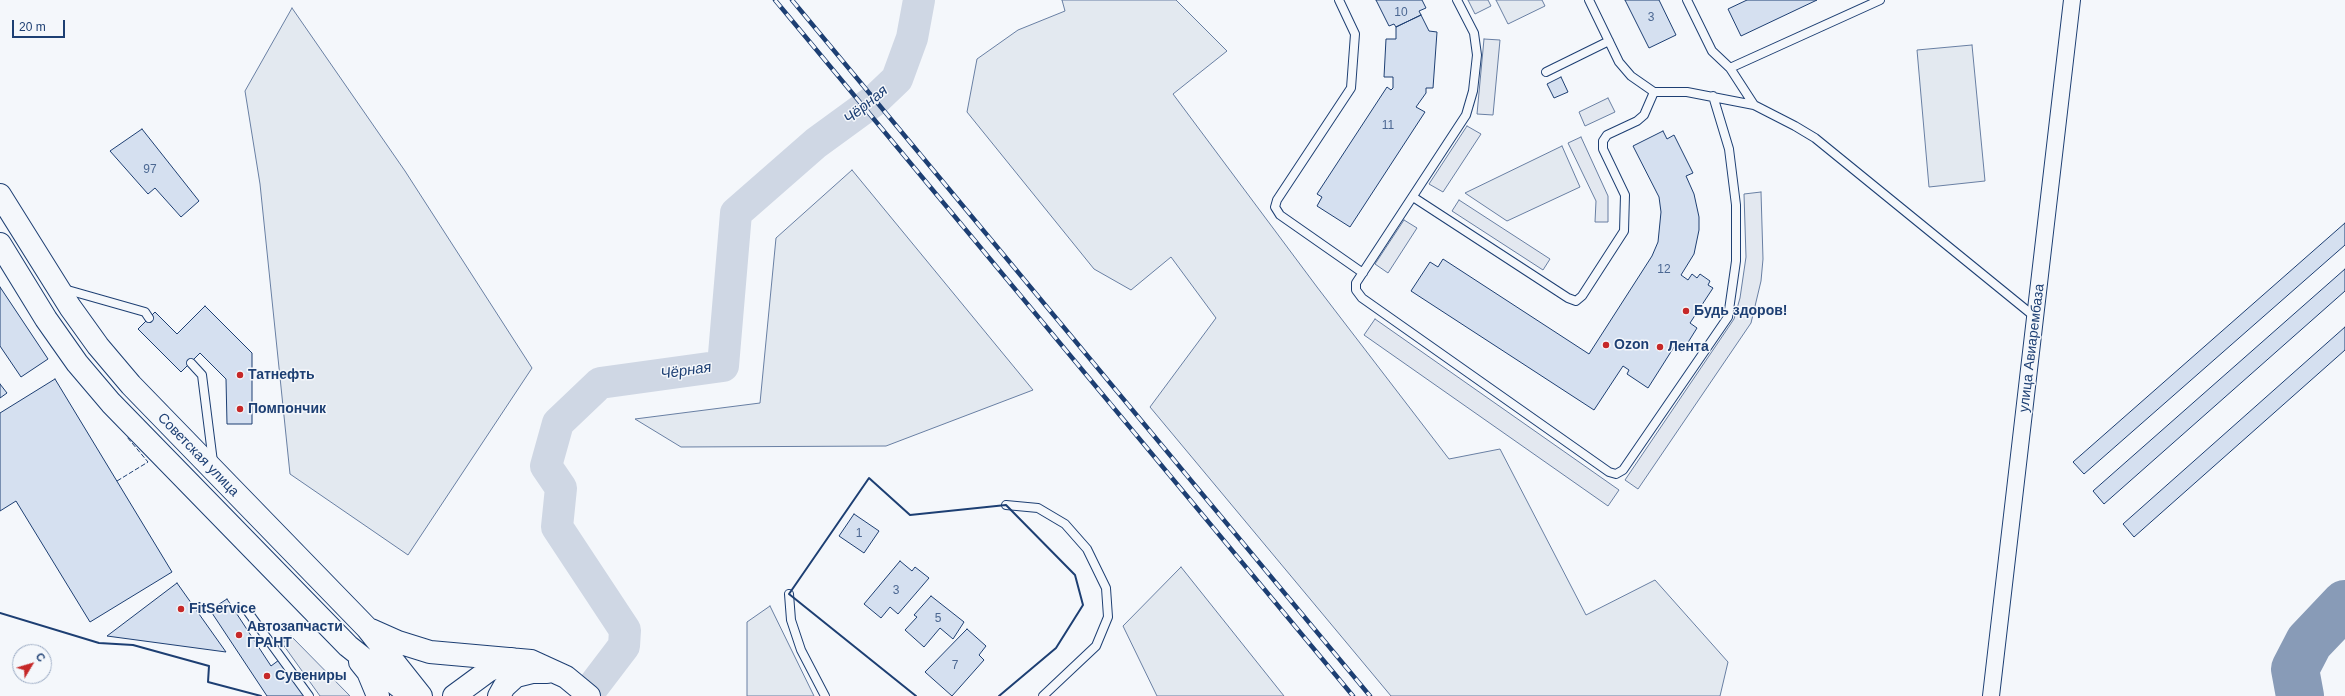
<!DOCTYPE html>
<html>
<head>
<meta charset="utf-8">
<style>
	body { margin:0 }
	#map { position:relative; width:2345px; height:696px; overflow:hidden; background:#f4f7fb; font-family:Arial,sans-serif }
	canvas { display:block }
	.north { position:absolute; left:12px; top:644px; width:40px; height:40px; box-sizing:border-box; background:#f4f7fb; border:1px solid #9eadc5; border-radius:50%; rotate:52deg; font-size:11px; font-weight:700; line-height:16px; text-align:center; color:#1d3f73 }
	.north::after { content:''; display:block; margin:auto; width:14px; height:18px; background:#c62828; clip-path:polygon(50% 0,100% 100%,50% 72%,0 100%) }
	.scale { position:absolute; left:12px; top:20px; width:53px; height:18px; box-sizing:border-box; border:2px solid #1d3f73; border-top:0; padding-left:5px; font-size:12px; line-height:14px; white-space:nowrap; color:#1d3f73; -webkit-text-stroke:3px #f4f7fb; paint-order:stroke }
</style>
</head>
<body>
<div id="map">
<canvas width="2345" height="696"></canvas>
<div class="north">С</div>
<div class="scale">20 m</div>
</div>
<script>
const c = document.querySelector('canvas').getContext('2d');
c.lineJoin = 'round';
function paint(path, color) {
  c.fillStyle = color;
  c.fill(path, 'evenodd');
}
function toPath(rows) {
  const path = new Path2D();
  for (const r of rows) {
    path.moveTo(r[0], r[1]);
    for (let i = 2; i < r.length; i += 2) path.lineTo(r[i], r[i + 1]);
  }
  return path;
}
function stroke(path, color, width, dash) {
  c.strokeStyle = color;
  c.lineWidth = width;
  c.lineCap = dash ? 'butt' : 'round';
  c.setLineDash(dash || []);
  c.stroke(path);
}
function drawText(font, color, halo, rows, align = 'center') {
  c.font = font + ' Arial,sans-serif';
  c.lineWidth = 3;
  c.setLineDash([]);
  c.textBaseline = 'middle';
  c.strokeStyle = halo;
  c.fillStyle = color;
  for (const [text, x, y, turn = 0] of rows) {
    c.save();
    c.translate(x, y);
    c.rotate((+turn || 0) * Math.PI / 180);
    c.textAlign = isNaN(turn) ? turn : align;
    if (halo) c.strokeText(text, 0, 0);
    c.fillText(text, 0, 0);
    c.restore();
  }
}
const green = toPath([
	[1062,0,1176,0,1227,51,1173,94,1317,287,1449,459,1500,449,1586,615,1655,580,1728,662,1720,696,1391,696,1150,407,1216,318,1171,257,1131,290,1094,269,967,112,977,59,1018,30,1065,11,1062,0],
	[1496,0,1542,0,1545,6,1508,24,1496,0],
	[292,8,405,171,532,368,408,555,290,474,260,184,245,91,292,8],
	[1972,45,1985,181,1929,187,1917,50,1972,45],
	[1562,146,1580,187,1507,221,1465,193,1562,146],
	[852,170,1033,390,886,446,681,447,635,419,760,403,776,238,852,170],
	[1181,567,1284,696,1157,696,1123,626,1181,567],
	[770,606,814,696,747,696,747,622,770,606]
]);
paint(green, '#e3e9f0');
stroke(green, '#687fa3', 1);
const parking = toPath([
	[1468,0,1488,0,1491,6,1475,14,1468,0],
	[1484,39,1500,40,1493,115,1477,114,1484,39],
	[1608,98,1615,112,1585,126,1579,112,1608,98],
	[1467,126,1481,134,1443,192,1429,184,1467,126],
	[1581,137,1608,196,1608,222,1595,222,1596,201,1568,143,1581,137],
	[1761,192,1763,259,1761,281,1751,323,1638,489,1625,480,1734,319,1740,298,1746,257,1744,194,1761,192],
	[1459,200,1550,259,1543,270,1452,211,1459,200],
	[1404,220,1417,228,1388,273,1375,264,1404,220],
	[1375,319,1619,490,1608,506,1364,335,1375,319],
	[291,636,350,696,320,696,282,643,291,636]
]);
paint(parking, '#e3e8f0');
stroke(parking, '#687fa3', 1);
stroke(toPath([
	[586,696,624,646,625,630,557,527,561,488,546,466,558,423,600,383,723,366,736,213,816,143,875,100,897,79,912,38,919,0]
]), '#cfd7e4', 32);
stroke(toPath([
	[2300,696,2295,669,2309,642,2345,604]
]), '#889bb7', 48);
const building = toPath([
	[1376,0,1422,0,1426,8,1419,11,1421,15,1396,27,1394,24,1389,26,1376,0],
	[1625,0,1659,0,1676,35,1649,48,1625,0],
	[1747,0,1817,0,1741,36,1728,9,1747,0],
	[1421,15,1429,31,1437,32,1433,88,1426,88,1426,93,1416,107,1425,112,1350,227,1317,206,1322,197,1317,194,1387,87,1391,90,1393,88,1393,77,1384,77,1386,39,1396,39,1396,27,1421,15],
	[1561,77,1568,92,1554,98,1547,84,1561,77],
	[142,129,199,201,181,217,155,188,148,194,110,151,142,129],
	[1663,131,1667,139,1674,135,1693,173,1686,176,1694,194,1699,217,1699,230,1694,254,1681,275,1688,280,1692,274,1697,278,1700,274,1710,281,1708,285,1713,288,1690,323,1697,328,1682,352,1674,347,1648,388,1627,374,1629,370,1623,366,1594,410,1411,291,1430,262,1438,267,1443,259,1589,354,1652,256,1658,242,1661,212,1659,197,1633,146,1663,131],
	[2345,223,2345,245,2084,474,2073,462,2345,223],
	[2345,269,2345,291,2104,504,2093,491,2345,269],
	[0,287,48,359,21,377,0,346,0,287],
	[205,306,252,353,252,424,227,424,226,379,200,353,181,372,138,329,155,312,177,334,205,306],
	[2345,327,2345,350,2134,537,2123,524,2345,327],
	[55,379,172,572,90,622,16,501,0,511,0,413,55,379],
	[0,384,7,393,0,398,0,384],
	[854,514,879,531,864,553,839,536,854,514],
	[900,561,912,571,915,567,929,578,898,614,890,607,881,618,864,604,900,561],
	[177,583,226,652,107,636,177,583],
	[931,596,964,622,953,639,940,628,924,647,905,630,917,617,914,615,931,596],
	[227,599,271,666,279,660,304,696,267,696,210,610,227,599],
	[967,629,986,646,979,655,984,660,952,696,925,672,967,629]
]);
paint(building, '#d5e0f0');
stroke(building, '#1d3f73', 1);
const service = toPath([
	[1339,0,1355,34,1351,88,1277,200,1275,207,1280,215,1363,273],
	[1457,0,1474,33,1477,55,1473,91,1466,115,1356,283,1356,290,1362,298,1609,472,1616,474,1623,470,1728,317,1736,261,1736,205,1729,149,1713,96],
	[1589,0,1619,62,1631,76,1654,92,1687,92,1754,105,1795,126,1815,138,2035,317],
	[1687,0,1712,51,1730,68,1754,105],
	[1730,68,1880,0],
	[1546,72,1609,41],
	[1413,197,1568,298,1576,301,1582,296,1624,231,1625,195,1603,149,1603,141,1607,135,1637,121,1644,115,1654,92],
	[64,289,145,312,149,318],
	[191,363,202,375,213,462],
	[1006,505,1038,508,1065,524,1087,549,1106,588,1108,617,1096,646,1043,696],
	[789,594,791,620,801,650,825,696],
	[248,612,309,696]
]);
const minor = toPath([
	[1991,696,2072,0]
]);
const secondary = toPath([
	[0,195,70,307,98,346,131,385,367,628,421,696],
	[0,244,46,319,77,363,111,403,348,646,406,692],
	[371,630,398,642,430,652,531,661,566,677,589,696],
	[360,662,368,672,378,696],
	[454,696,488,671,512,659],
	[499,696,504,687,516,676,532,672,547,672]
]);
stroke(service, '#1d3f73', 10);
stroke(minor, '#1d3f73', 18);
stroke(secondary, '#1d3f73', 24);
stroke(service, '#f4f7fb', 8);
stroke(minor, '#f4f7fb', 16);
stroke(secondary, '#f4f7fb', 22);
const rail = toPath([
	[775,0,1353,696],
	[792,0,1370,696]
]);
stroke(rail, '#1d3f73', 4.5);
stroke(rail, '#f4f7fb', 3, [9]);
stroke(toPath([
	[117,481,148,462,127,437]
]), '#1d3f73', 1, [5, 2]);
stroke(toPath([
	[0,613,99,643,133,645,209,666,208,682,261,696],
	[916,696,789,594,869,478,910,515,1006,505,1075,575,1083,605,1056,648,999,696]
]), '#1d3f73', 2);
for (const [x, y, r, color] of [
	[1686,311,4,"#c62828"],
	[1606,345,4,"#c62828"],
	[1660,347,4,"#c62828"],
	[240,375,4,"#c62828"],
	[240,409,4,"#c62828"],
	[181,609,4,"#c62828"],
	[239,635,4,"#c62828"],
	[267,676,4,"#c62828"]
]) {
  const dot = new Path2D();
  dot.arc(x, y, r, 0, 2 * Math.PI);
  c.fillStyle = color;
  c.fill(dot);
  stroke(dot, '#f4f7fb', 1.5);
}
drawText('12px', '#4b6792', null, [
	["10",1401,13],
	["3",1651,18],
	["11",1388,126],
	["97",150,170],
	["12",1664,270],
	["1",859,534],
	["3",896,591],
	["5",938,619],
	["7",955,666]
]);
drawText('bold 14px', '#1d3f73', '#f4f7fb', [
	["Будь здоров!",1694,311],
	["Ozon",1614,345],
	["Лента",1668,347],
	["Татнефть",248,375],
	["Помпончик",248,409],
	["FitService",189,609],
	["Автозапчасти",247,627],
	["ГРАНТ",247,643],
	["Сувениры",275,676]
], 'left');
drawText('14px', '#1d3f73', '#f4f7fb', [
	["улица Авиарембаза",2032,348,-83],
	["Советская улица",198,455,46]
]);
drawText('italic 15px', '#1d3f73', '#f4f7fb', [
	["Чёрная",866,105,-39],
	["Чёрная",686,371,-8]
]);
</script>
</body>
</html>
